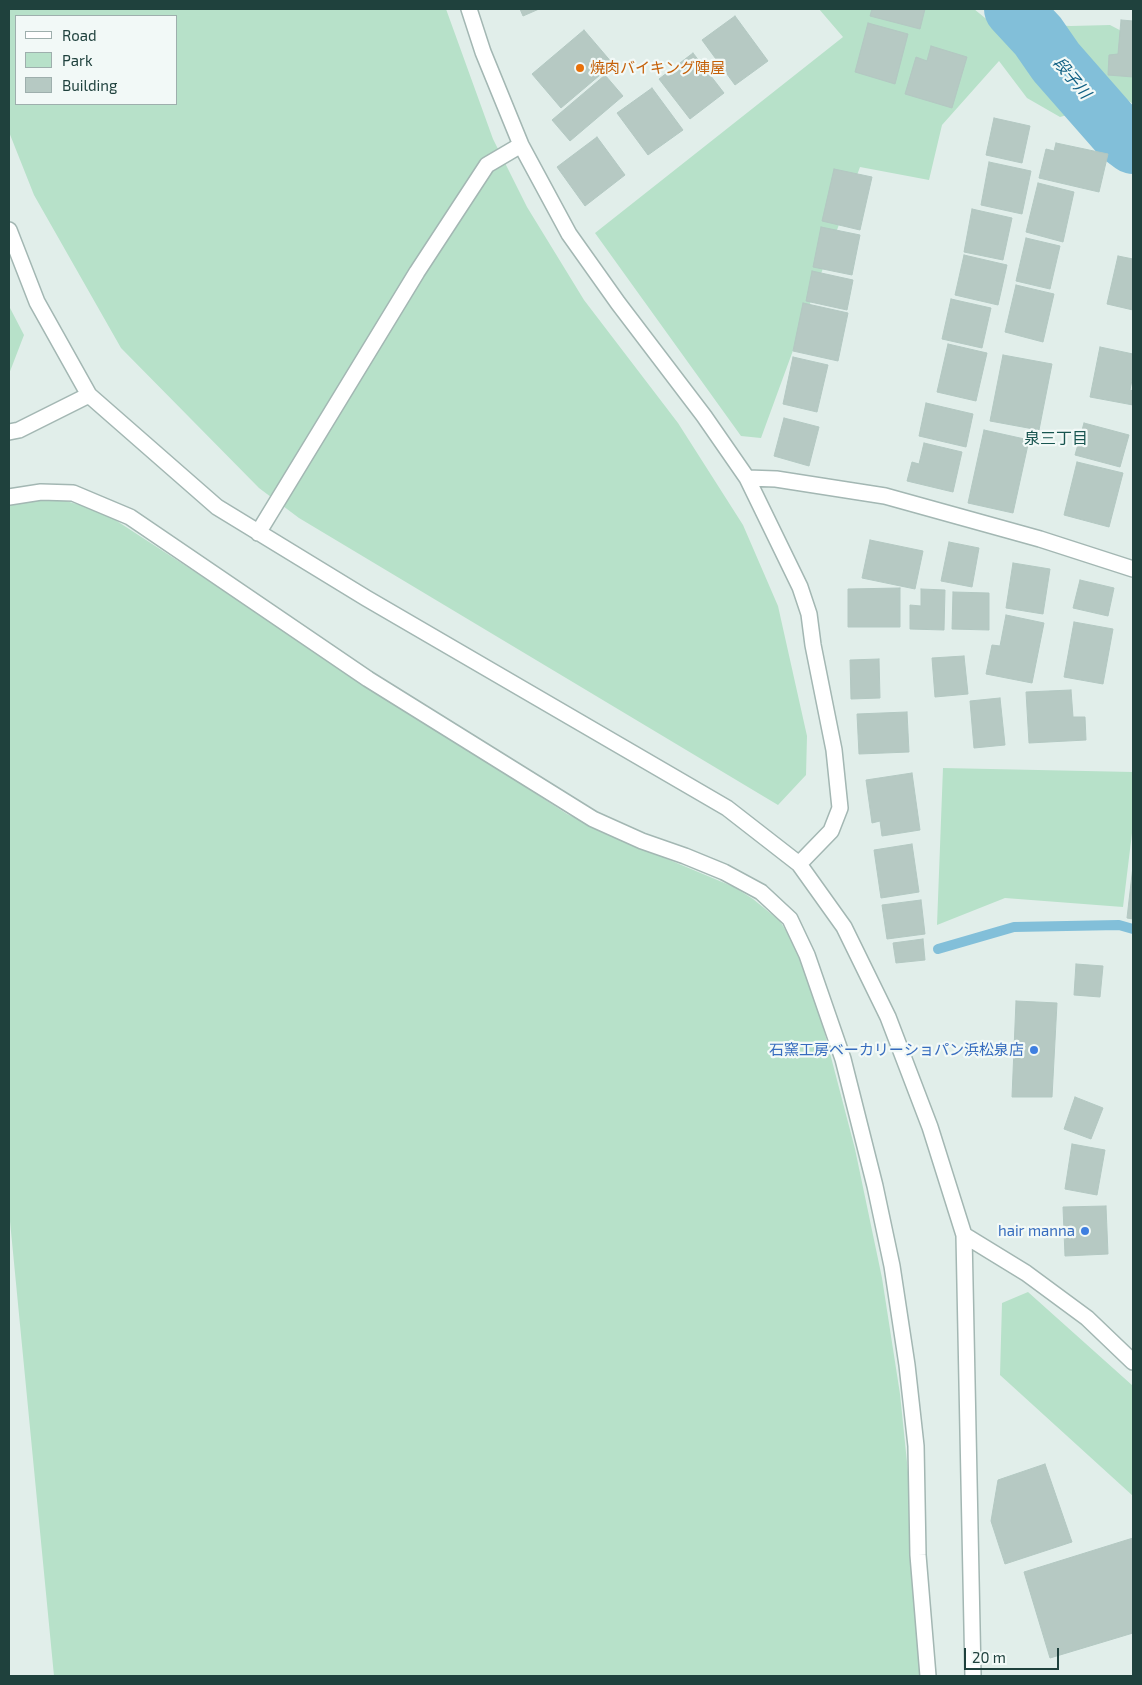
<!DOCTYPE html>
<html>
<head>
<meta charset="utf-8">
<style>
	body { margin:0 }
	#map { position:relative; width:1142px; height:1685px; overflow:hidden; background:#e1eeea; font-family:"Exo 2",sans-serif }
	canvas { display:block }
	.frame { position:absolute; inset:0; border:10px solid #1f413d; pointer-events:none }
	.legend { position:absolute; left:15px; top:15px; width:162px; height:90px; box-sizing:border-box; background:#f2f9f7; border:1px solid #9eafad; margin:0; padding:6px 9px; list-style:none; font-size:15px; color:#1f413d }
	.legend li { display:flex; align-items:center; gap:10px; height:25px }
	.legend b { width:25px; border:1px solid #9eafad }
	.scale { position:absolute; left:964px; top:1648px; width:95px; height:22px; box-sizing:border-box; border:2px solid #1f413d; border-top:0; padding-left:6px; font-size:15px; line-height:18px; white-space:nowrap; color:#1f413d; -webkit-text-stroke:4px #f2f9f7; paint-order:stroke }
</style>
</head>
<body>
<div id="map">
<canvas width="1142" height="1685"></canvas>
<div class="frame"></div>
<ul class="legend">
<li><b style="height:6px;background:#fff"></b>Road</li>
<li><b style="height:14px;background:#b7e1c9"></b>Park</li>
<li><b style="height:14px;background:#b6c9c3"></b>Building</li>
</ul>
<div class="scale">20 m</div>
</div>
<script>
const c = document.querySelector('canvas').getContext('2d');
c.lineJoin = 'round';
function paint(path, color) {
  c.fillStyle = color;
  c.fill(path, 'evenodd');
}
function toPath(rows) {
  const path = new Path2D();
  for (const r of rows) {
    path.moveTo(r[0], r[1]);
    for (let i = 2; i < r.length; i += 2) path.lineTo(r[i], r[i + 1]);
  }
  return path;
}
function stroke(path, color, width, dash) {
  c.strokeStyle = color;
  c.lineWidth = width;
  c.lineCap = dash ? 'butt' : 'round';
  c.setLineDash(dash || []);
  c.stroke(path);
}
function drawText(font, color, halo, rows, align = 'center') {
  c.font = font + ' "Exo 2","Noto Sans JP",sans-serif';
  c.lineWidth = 4.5;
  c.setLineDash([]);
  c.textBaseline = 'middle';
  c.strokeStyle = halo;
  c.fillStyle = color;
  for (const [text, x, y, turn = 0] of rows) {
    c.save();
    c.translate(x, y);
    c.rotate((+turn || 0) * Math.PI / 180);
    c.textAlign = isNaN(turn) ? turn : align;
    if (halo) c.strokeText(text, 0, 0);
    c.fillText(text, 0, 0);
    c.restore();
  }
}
paint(toPath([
	[9,9,446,9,493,139,527,207,584,300,678,423,743,525,778,606,807,736,806,775,778,805,299,518,259,488,121,348,34,195,9,132],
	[16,16,176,16,176,104,16,104],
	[819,9,974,9,990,22,1071,26,1110,25,1133,37,1133,104,1126,99,1060,117,1027,98,999,61,942,125,929,180,860,167,761,438,741,436,595,233,843,37],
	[9,306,24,335,9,374],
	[42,499,63,500,103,512,567,814,610,835,734,887,753,899,780,921,799,952,814,992,855,1149,882,1278,900,1394,908,1472,910,1546,921,1676,54,1676,9,1211,9,504],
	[943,768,1133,772,1133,825,1123,907,1005,898,937,925],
	[1028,1292,1133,1386,1133,1496,1000,1375,1002,1303]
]), '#b7e1c9');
stroke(toPath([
	[938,949,1014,927,1119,925,1133,929]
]), '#82bfd9', 10);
stroke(toPath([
	[1013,9,1038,36,1056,62,1121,136,1133,145]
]), '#82bfd9', 58);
const building = toPath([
	[520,9,539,9,523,16,520,9],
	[872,9,925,9,920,29,870,16,872,9],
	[735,16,768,61,735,85,702,40,735,16],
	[1121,20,1133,21,1133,77,1108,75,1109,55,1118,54,1121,20],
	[868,23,908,34,895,84,855,72,868,23],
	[584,30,613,64,561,108,532,74,584,30],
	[931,46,967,57,952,108,905,94,916,57,927,61,931,46],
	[693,53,724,93,690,119,659,79,693,53],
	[605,75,623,96,570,141,552,120,605,75],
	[652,88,683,130,648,155,617,113,652,88],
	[994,118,1030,126,1022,163,986,155,994,118],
	[597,137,625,175,585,206,557,167,597,137],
	[1056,143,1108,154,1099,192,1039,178,1046,149,1054,151,1056,143],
	[989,162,1031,171,1022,214,981,205,989,162],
	[834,169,872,177,860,230,822,221,834,169],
	[1038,183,1074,192,1063,242,1026,232,1038,183],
	[972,209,1012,218,1003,260,964,252,972,209],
	[821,227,860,235,852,275,813,267,821,227],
	[1026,238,1060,246,1050,289,1016,281,1026,238],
	[964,255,1007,265,998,305,955,295,964,255],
	[1118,256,1133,259,1133,310,1107,304,1118,256],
	[812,271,853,280,847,310,806,301,812,271],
	[1016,285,1054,294,1043,342,1005,332,1016,285],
	[951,299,991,308,982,348,942,339,951,299],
	[803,303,848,313,838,361,793,351,803,303],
	[948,344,987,353,976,401,937,392,948,344],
	[1100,347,1133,354,1133,375,1130,390,1133,391,1133,405,1090,397,1100,347],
	[1003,355,1052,364,1039,430,990,421,1003,355],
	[793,357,828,365,817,412,783,404,793,357],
	[926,403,973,414,966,447,919,436,926,403],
	[784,418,819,427,809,466,774,456,784,418],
	[1084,423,1129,435,1120,467,1075,455,1084,423],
	[984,430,1029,440,1013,513,968,503,984,430],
	[924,443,962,452,953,492,907,481,912,462,919,464,924,443],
	[1077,462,1123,473,1109,527,1064,515,1077,462],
	[870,540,923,551,915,589,862,578,870,540],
	[949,542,979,548,972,587,941,581,949,542],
	[1013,563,1050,569,1043,614,1006,608,1013,563],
	[1080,580,1114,588,1108,616,1073,608,1080,580],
	[900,588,900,627,848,627,848,589,900,588],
	[921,589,945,590,944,630,910,629,910,605,921,606,921,589],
	[953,592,989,593,989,630,952,629,953,592],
	[1006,615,1044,623,1032,683,986,674,992,645,1000,646,1006,615],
	[1074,622,1113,629,1103,684,1064,677,1074,622],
	[964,656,968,694,935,697,932,658,964,656],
	[879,659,880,698,851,699,850,660,879,659],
	[1071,690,1073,717,1085,717,1086,740,1029,743,1026,692,1071,690],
	[1000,698,1005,745,974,748,970,701,1000,698],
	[907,712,909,752,859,754,857,714,907,712],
	[912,773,920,830,882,836,880,821,872,823,866,780,912,773],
	[912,844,919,892,881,898,874,850,912,844],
	[1133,866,1133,919,1127,918,1133,866],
	[921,900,925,934,887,939,882,905,921,900],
	[923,939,925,960,896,963,893,943,923,939],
	[1076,964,1103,966,1100,997,1074,995,1076,964],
	[1016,1001,1057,1003,1052,1097,1012,1097,1016,1001],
	[1075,1097,1103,1108,1091,1139,1064,1129,1075,1097],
	[1072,1144,1105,1150,1097,1195,1065,1189,1072,1144],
	[1106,1206,1108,1254,1065,1256,1063,1207,1106,1206],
	[1045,1464,1072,1542,1005,1564,991,1521,998,1480,1045,1464],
	[1133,1538,1133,1633,1050,1658,1024,1572,1133,1538]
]);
paint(building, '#b6c9c3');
stroke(building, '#b3c8c2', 1);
const minor = toPath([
	[469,9,483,52,521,145,569,234,618,303,704,416,747,478,800,587,809,614,813,645,834,750,840,808,831,831,799,864],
	[9,230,37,302,89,395,217,507,366,598,727,808,799,864,844,927,888,1017,930,1127,964,1235,973,1676],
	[9,432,19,430,89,395],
	[747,478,776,479,885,496,1040,539,1133,569],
	[9,497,41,492,73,493,130,517,368,679,593,819,642,841,685,856,724,872,761,892,790,919,807,955,843,1059,875,1186,892,1266,907,1365,916,1446,918,1555,928,1676],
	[258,533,417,272,487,165,521,145],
	[964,1235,1026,1273,1087,1318,1133,1362]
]);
stroke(minor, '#a3b7b3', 18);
stroke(minor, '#fff', 15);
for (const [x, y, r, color] of [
	[580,68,5,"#e8710a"],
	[1034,1050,5,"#3f7fe0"],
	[1085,1231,5,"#3f7fe0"]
]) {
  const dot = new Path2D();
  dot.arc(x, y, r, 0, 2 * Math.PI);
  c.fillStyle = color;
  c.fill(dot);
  stroke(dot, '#f2f9f7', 2);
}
drawText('15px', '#c56008', '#f2f9f7', [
	["焼肉バイキング陣屋",590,68]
], 'left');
drawText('15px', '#366cbe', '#f2f9f7', [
	["石窯工房ベーカリーショパン浜松泉店",1024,1050],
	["hair manna",1075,1231]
], 'right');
drawText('italic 16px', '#116084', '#f2f9f7', [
	["段子川",1072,78,50]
]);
drawText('16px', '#185550', '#f2f9f7', [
	["泉三丁目",1056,439]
]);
</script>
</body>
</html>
